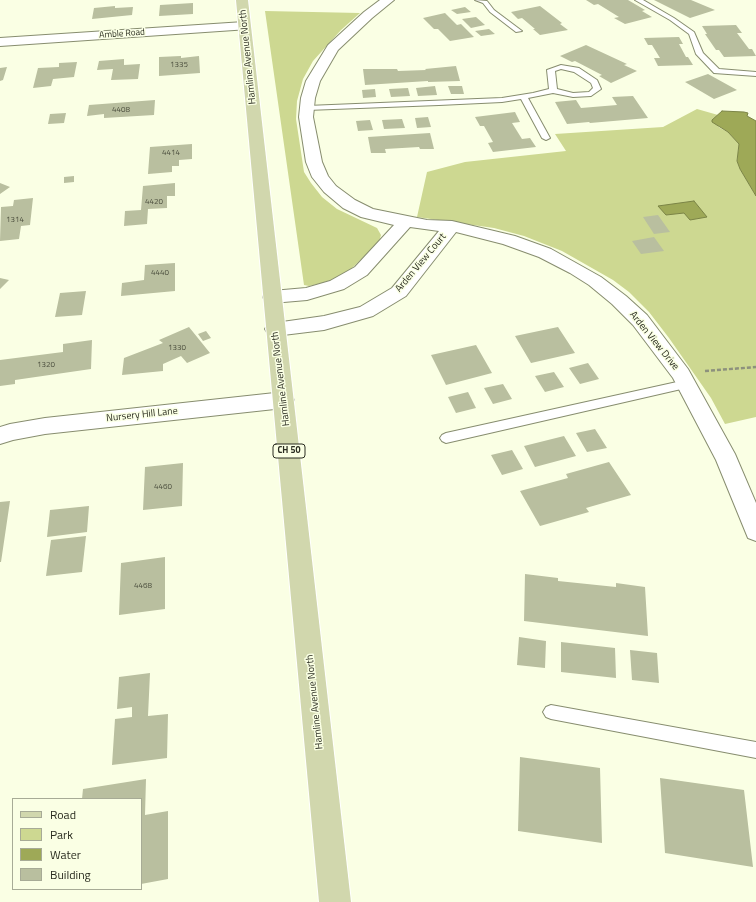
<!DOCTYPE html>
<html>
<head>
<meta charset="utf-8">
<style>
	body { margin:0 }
	#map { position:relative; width:756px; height:902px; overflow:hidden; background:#faffe4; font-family:"Titillium Web",sans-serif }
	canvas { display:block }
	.legend { position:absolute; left:12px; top:798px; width:130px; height:92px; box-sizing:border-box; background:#faffe4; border:1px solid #a7ab96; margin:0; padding:5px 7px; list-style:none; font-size:12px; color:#2a2c20 }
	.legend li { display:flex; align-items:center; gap:8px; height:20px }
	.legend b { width:20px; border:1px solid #a7ab96 }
</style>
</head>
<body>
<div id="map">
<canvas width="756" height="902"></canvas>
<ul class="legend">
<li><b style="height:5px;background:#d1d7ad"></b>Road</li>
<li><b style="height:11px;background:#cdd891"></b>Park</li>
<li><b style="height:11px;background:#9ea957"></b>Water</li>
<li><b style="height:11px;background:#b9bf9f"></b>Building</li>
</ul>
</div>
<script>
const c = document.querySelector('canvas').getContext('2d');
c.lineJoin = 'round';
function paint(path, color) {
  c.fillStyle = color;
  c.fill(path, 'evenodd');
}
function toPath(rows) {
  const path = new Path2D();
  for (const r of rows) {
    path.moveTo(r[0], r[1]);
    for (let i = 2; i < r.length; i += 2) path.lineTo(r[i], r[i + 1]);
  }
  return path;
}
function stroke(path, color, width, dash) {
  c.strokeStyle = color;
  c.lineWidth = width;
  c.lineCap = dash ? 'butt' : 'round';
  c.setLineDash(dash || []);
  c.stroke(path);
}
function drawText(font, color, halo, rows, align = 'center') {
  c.font = font + ' "Titillium Web",sans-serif';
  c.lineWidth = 3;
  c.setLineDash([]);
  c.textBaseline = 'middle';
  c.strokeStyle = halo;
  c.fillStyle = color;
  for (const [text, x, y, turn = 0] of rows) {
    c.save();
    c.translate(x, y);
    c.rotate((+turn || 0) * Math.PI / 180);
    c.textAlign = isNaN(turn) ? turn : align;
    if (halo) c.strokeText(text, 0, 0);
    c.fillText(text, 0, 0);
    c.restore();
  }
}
paint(toPath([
	[265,11,360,13,341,30,313,61,303,79,297,101,296,119,304,172,311,183,322,197,337,209,377,228,381,235,379,242,351,269,340,277,322,283,309,286,304,285],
	[697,109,718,115,712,120,720,128,728,132,739,144,737,161,740,169,756,196,756,417,725,424,711,398,669,338,649,312,629,292,613,280,562,251,524,236,494,228,417,217,427,172,465,162,566,151,555,134,663,127]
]), '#cdd891');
const water = toPath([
	[722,111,744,112,748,113,747,116,756,121,756,196,740,169,737,161,739,144,728,132,712,122,712,120,722,111],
	[694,201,707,217,690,220,684,213,666,215,658,206,694,201]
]);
paint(water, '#9ea957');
stroke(water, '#7b8446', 1);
paint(toPath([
	[586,0,628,0,645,10,642,11,652,17,625,24,614,18,619,17,598,4,594,5],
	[654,0,691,0,715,10,690,18],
	[193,3,193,14,159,16,160,5],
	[115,6,115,8,133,7,132,15,92,19,94,8],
	[540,6,562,23,560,24,568,30,540,35,533,29,535,29,522,18,518,19,511,12],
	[465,7,471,12,457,14,451,10],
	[445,13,457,25,461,24,474,37,450,41,438,29,434,29,423,18],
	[476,17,485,25,471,28,462,19],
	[736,25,742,33,737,33,749,49,752,49,756,56,724,57,719,50,716,50,705,34,707,34,702,26],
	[489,29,495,34,481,36,475,31],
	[679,37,683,44,679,44,686,57,688,57,693,65,658,66,654,58,660,58,652,45,648,45,644,38],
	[586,45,627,64,624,65,637,71,611,83,599,76,602,75,575,61,572,62,560,56],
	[181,56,181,58,199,56,200,73,159,76,159,57],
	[124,59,124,65,140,64,138,79,111,80,113,69,97,70,99,61],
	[77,62,74,77,53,79,51,86,33,88,38,68,59,67,59,63],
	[456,66,460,81,428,82,428,81,365,85,363,69,397,69,398,71,426,70,425,69],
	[7,67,3,80,0,81,0,68],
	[708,74,737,90,714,99,685,82],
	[435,86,437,95,418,96,416,88],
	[448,86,462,86,464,94,451,94],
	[408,88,410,96,391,97,389,89],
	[375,89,376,97,363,98,362,90],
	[633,96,648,118,590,123,589,122,567,124,555,102,576,100,581,108,617,105,612,97],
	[155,100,154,115,104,118,104,114,87,116,89,105],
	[515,112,520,122,512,123,522,139,530,138,536,147,493,152,488,143,493,142,484,126,480,126,475,117],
	[66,113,64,123,48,124,50,114],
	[428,117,431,127,417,128,415,118],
	[402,119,405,128,384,129,382,120],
	[370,120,373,130,358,131,356,121],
	[430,133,434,149,420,149,419,147,385,149,386,153,371,153,368,137],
	[192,144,192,159,179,160,179,166,172,166,172,172,148,174,150,147],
	[74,176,74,182,64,183,64,177],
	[0,183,10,187,0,194],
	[175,183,175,196,167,196,167,208,148,209,147,224,124,226,125,211,141,210,143,186],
	[33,198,30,225,21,226,19,239,0,241,1,207,13,206,14,200],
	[658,215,670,232,654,234,643,217],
	[654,237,664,251,641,254,632,241],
	[175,263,175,291,121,296,122,283,144,280,145,265],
	[0,278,9,280,0,289],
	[86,291,82,315,55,317,60,293],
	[189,327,210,353,187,363,181,356,163,364,163,371,122,375,124,358,163,343,159,340],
	[558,327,575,353,531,363,515,336],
	[206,331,211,338,203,341,198,334],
	[92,340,91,369,15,380,15,384,0,386,0,360,63,352,63,344],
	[476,345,492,373,446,385,431,355],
	[588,363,599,379,580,384,569,368],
	[554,372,564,387,545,392,535,376],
	[503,384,512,399,493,404,484,388],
	[468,392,476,408,456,413,448,397],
	[595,429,607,448,587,452,576,433],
	[564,436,576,456,535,467,524,446],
	[512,450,523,469,502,475,491,455],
	[609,462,631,495,586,508,589,512,540,526,520,491,568,478,566,474],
	[183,463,182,506,143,510,145,467],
	[10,501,1,562,0,562,0,502],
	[89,506,87,532,47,537,50,510],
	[86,536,82,572,46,576,51,540],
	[165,557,165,609,119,615,121,563],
	[525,574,558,578,558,581,616,587,616,583,645,587,648,636,524,621],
	[519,637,546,641,545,668,517,665],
	[561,642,615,648,616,678,561,672],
	[630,650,657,653,659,683,632,680],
	[150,673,148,716,168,714,167,758,112,765,115,719,132,717,132,707,117,709,119,677],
	[520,757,600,768,602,843,518,831],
	[660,778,744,790,753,867,665,853],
	[146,779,145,815,168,811,168,879,141,884,141,799,82,799,83,789]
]), '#b9bf9f');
const service = toPath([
	[475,0,487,1,494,10,522,31,516,32,490,12,483,3,475,0],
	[635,0,643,0,674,18,694,32,703,53,719,69,756,72,756,76,714,73,696,54,689,34,670,20,635,0],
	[561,65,579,68,597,80,601,89,591,96,573,97,553,93,528,98,550,138,546,140,542,138,521,99,502,102,439,105,307,110,303,108,307,106,502,98,533,93,549,89,547,70,561,65],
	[561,69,574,72,591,83,593,88,589,92,573,93,557,89,555,71,561,69],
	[686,380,690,381,692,384,690,387,446,443,442,441,440,438,442,435,446,433,686,380],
	[551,705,756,742,756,758,551,719,546,717,543,712,546,707,551,705]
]);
const minor = toPath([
	[380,0,394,0,372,18,338,50,320,81,315,98,313,117,322,162,328,176,336,186,355,200,373,209,427,220,452,221,515,236,551,249,601,277,626,296,647,315,688,369,735,454,756,503,756,541,748,538,716,460,673,378,633,325,612,304,589,285,570,273,539,257,503,244,456,232,406,296,373,316,324,330,275,336,268,334,265,329,268,324,324,316,360,307,392,288,439,231,410,227,367,275,344,289,307,300,272,303,265,301,263,297,265,293,272,291,306,288,330,281,355,267,394,225,361,217,343,208,324,192,312,177,306,162,299,117,301,98,306,81,328,45,364,12,380,0],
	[244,22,249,23,250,26,249,29,0,46,0,38,244,22],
	[284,392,291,395,294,400,291,405,284,408,45,434,13,440,0,444,0,427,10,424,45,418,284,392]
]);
const primary = toPath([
	[236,0,248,0,351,902,319,902,236,0]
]);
stroke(service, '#878d6f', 2);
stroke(minor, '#878d6f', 2);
stroke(primary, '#fff', 2);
stroke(toPath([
	[705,371,756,367]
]), '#8d917d', 2.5, [4, 2]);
paint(service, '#fff');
paint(minor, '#fff');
paint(primary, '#d1d7ad');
drawText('8px', '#4e5140', null, [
	["1335",179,65],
	["4408",121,110],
	["4414",171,153],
	["4420",154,202],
	["1314",15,220],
	["4440",160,273],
	["1330",177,348],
	["1320",46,365],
	["4460",163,487],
	["4468",143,586]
]);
drawText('9px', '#2a2c20', '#faffe4', [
	["Amble Road",122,34,-4]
]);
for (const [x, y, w] of [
	[289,451,32]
]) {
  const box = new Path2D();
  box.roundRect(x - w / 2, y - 7, w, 14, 3);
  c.fillStyle = '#faffe4';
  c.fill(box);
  stroke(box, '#2a2c20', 1);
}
drawText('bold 9px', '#2a2c20', null, [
	["CH 50",289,451]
]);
drawText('10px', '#2a2c20', '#faffe4', [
	["Hamline Avenue North",248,57,-96],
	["Arden View Court",421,263,-50],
	["Arden View Drive",654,341,51],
	["Hamline Avenue North",281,379,-97],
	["Nursery Hill Lane",142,415,-6],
	["Hamline Avenue North",315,702,-96]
]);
</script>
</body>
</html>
